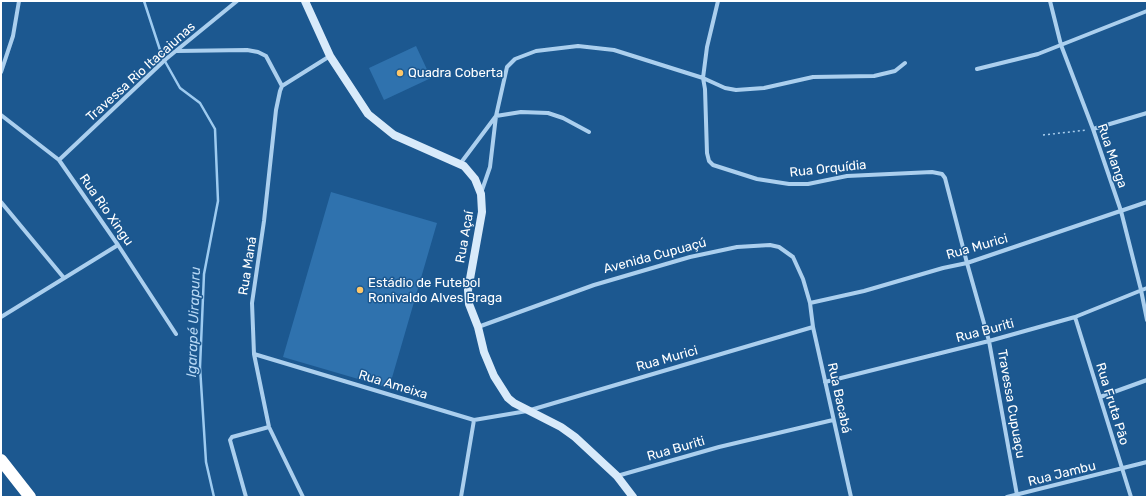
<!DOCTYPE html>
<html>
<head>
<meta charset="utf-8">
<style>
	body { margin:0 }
	#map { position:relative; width:1148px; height:498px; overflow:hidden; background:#1c5890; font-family:Rubik,sans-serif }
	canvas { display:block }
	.frame { position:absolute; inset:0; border:2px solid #fff; pointer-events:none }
</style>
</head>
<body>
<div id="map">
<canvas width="1148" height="498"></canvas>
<div class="frame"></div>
</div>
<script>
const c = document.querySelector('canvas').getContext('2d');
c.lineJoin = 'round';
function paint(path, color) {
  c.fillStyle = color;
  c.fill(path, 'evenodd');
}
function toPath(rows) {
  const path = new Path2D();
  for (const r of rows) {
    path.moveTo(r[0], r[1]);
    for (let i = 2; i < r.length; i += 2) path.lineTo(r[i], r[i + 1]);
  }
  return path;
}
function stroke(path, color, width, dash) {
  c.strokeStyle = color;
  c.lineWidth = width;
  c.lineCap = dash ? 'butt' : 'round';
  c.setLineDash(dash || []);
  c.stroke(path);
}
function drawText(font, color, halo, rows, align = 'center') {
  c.font = font + ' Rubik,sans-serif';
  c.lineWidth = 3;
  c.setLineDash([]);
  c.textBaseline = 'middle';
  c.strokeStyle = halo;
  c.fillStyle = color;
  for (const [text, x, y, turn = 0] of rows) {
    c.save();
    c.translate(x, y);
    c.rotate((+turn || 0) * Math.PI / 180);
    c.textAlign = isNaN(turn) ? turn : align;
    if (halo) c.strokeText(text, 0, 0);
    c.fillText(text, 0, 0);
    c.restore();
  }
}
paint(toPath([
	[416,46,431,78,384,100,369,68],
	[331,192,437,223,389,388,283,357]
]), '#2f72ae');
stroke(toPath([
	[144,1,162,56,180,88,200,103,215,129,218,201,204,274,200,367,206,462,214,497]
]), '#9ecbf0', 2.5);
stroke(toPath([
	[1043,135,1087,130]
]), '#abcfee', 1.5, [2, 3]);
stroke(toPath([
	[718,1,707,47,703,78,705,89,707,153,709,161,713,165,757,179,789,184,808,184,847,176,932,172,942,174,945,178,967,263,989,341,1017,495],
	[1050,1,1061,45,1093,129,1121,211,1141,290,1147,320],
	[176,51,247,50,258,52,266,56,282,86],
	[977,69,1038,54,1147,11],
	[1,72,13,36,19,1],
	[1,115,59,160,118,245,176,334],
	[1093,129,1147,113],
	[59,160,166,59,237,1],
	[460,164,496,116,521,112,548,113,563,118,589,132],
	[481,193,490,167,496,116,507,67,515,59,536,51,578,46,614,50,703,78,725,88,736,90,764,88,813,77,874,76,895,71,905,63],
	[1,202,64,278],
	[810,303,864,291,943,268,967,263,1147,202],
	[1,317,118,245],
	[1075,317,1131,497],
	[478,327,594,285,690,257,737,247,770,245,779,247,793,257,803,279,810,303,813,327,851,497],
	[254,354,474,420,527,411,813,327],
	[825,382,989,341,1075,317,1147,288],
	[1100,397,1147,380],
	[617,476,719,447,833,420],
	[246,497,230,440,232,437,269,427],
	[303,497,269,427,254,354,252,303,264,221,276,110,280,91,282,86,330,56],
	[461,497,474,420],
	[1007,497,1147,462]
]), '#abcfee', 4);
stroke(toPath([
	[305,1,330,56,368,114,394,135,464,166,475,179,481,194,482,212,468,290,469,304,478,327,484,352,494,376,508,398,514,403,561,427,575,437,617,476,633,497]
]), '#d8eafa', 8);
stroke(toPath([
	[1,460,30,497]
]), '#fff', 12);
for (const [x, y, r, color] of [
	[400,73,4,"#fec769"],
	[360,290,4,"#fec769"]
]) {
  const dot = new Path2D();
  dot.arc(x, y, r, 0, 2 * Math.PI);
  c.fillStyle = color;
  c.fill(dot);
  stroke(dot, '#1c5890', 1.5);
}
drawText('13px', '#fff', '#1c5890', [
	["Travessa Rio Itacaiunas",141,72,-42],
	["Rua Manga",1112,156,71],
	["Rua Orquídia",828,169,-6],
	["Rua Rio Xingu",106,210,55],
	["Rua Açaí",465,237,-80],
	["Rua Murici",977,247,-16],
	["Avenida Cupuaçú",655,256,-15],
	["Rua Maná",248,266,-81],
	["Rua Buriti",985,331,-15],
	["Rua Murici",667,359,-16],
	["Rua Ameixa",393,385,17],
	["Rua Bacabá",839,398,78],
	["Travessa Cupuaçu",1011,404,80],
	["Rua Fruta Pão",1112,404,73],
	["Rua Buriti",676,449,-16],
	["Rua Jambu",1062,474,-14]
]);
drawText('13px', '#fff', '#1c5890', [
	["Quadra Coberta",408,73],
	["Estádio de Futebol",368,283],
	["Ronivaldo Alves Braga",368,298]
], 'left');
drawText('italic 14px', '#b7d8f5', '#1c5890', [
	["Igarapé Uirapuru",194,322,-88]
]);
</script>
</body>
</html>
